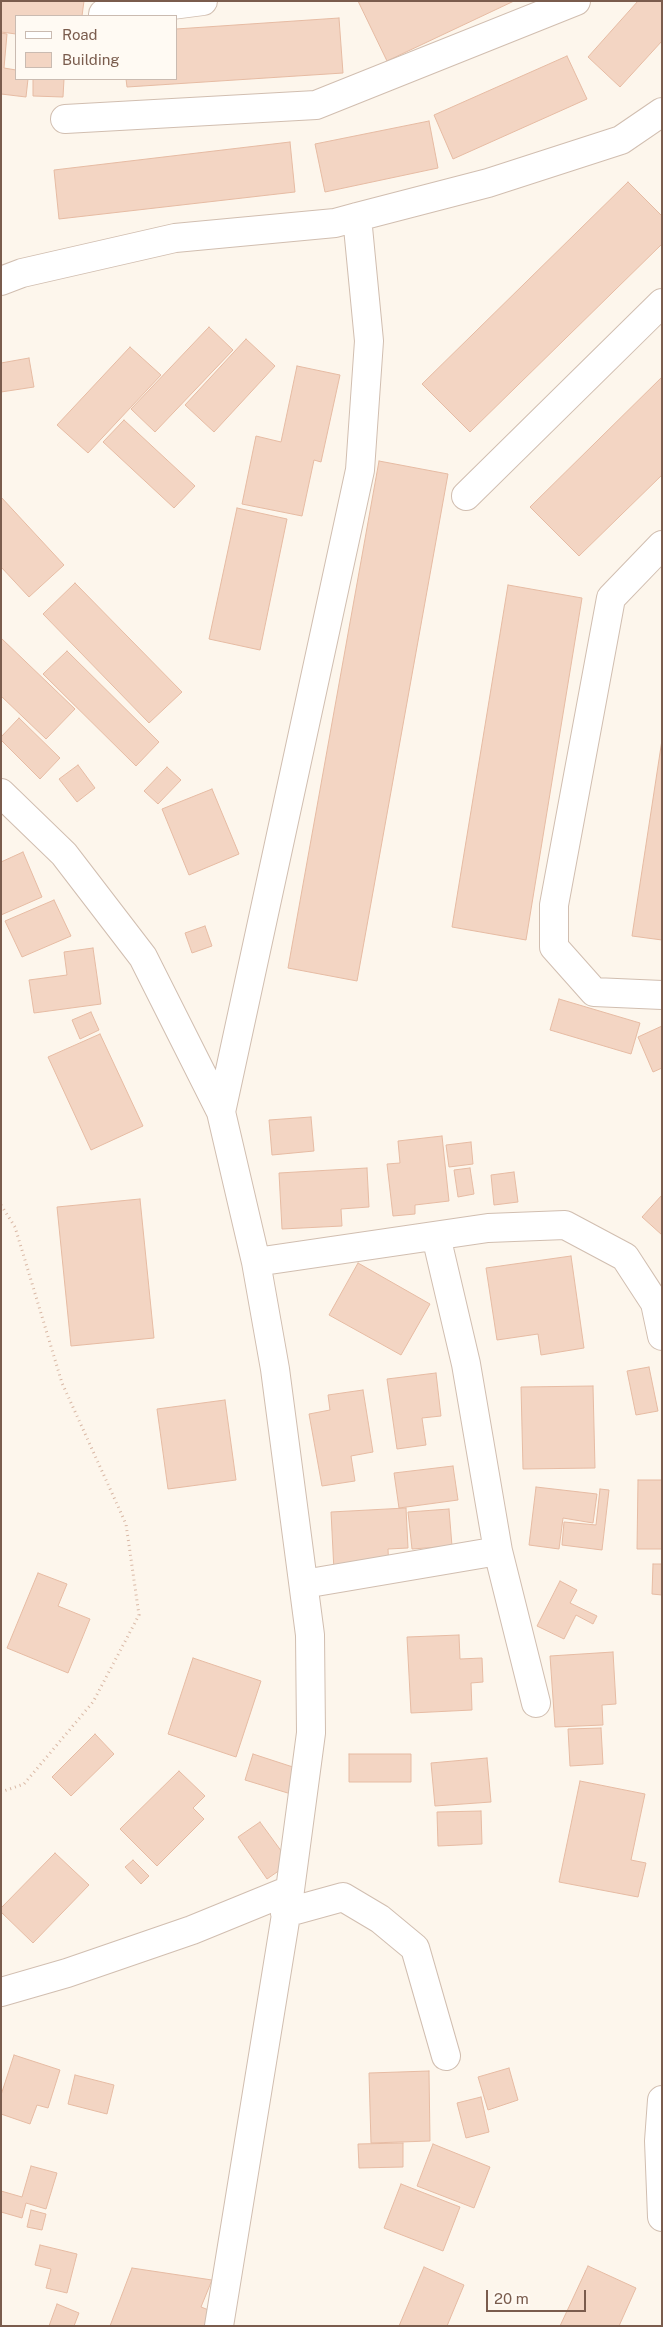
<!DOCTYPE html>
<html>
<head>
<meta charset="utf-8">
<style>
	body { margin:0 }
	#map { position:relative; width:663px; height:2327px; overflow:hidden; background:#fdf6ec; font-family:"Public Sans",sans-serif }
	canvas { display:block }
	.frame { position:absolute; inset:0; border:2px solid #7a5c4d; pointer-events:none }
	.legend { position:absolute; left:15px; top:15px; width:162px; height:65px; box-sizing:border-box; background:#fffaf3; border:1px solid #cabbb1; margin:0; padding:6px 9px; list-style:none; font-size:15px; color:#7a5c4d }
	.legend li { display:flex; align-items:center; gap:10px; height:25px }
	.legend b { width:25px; border:1px solid #cabbb1 }
	.scale { position:absolute; left:486px; top:2290px; width:100px; height:22px; box-sizing:border-box; border:2px solid #7a5c4d; border-top:0; padding-left:6px; font-size:15px; line-height:18px; white-space:nowrap; color:#7a5c4d; -webkit-text-stroke:4px #fffaf3; paint-order:stroke }
</style>
</head>
<body>
<div id="map">
<canvas width="663" height="2327"></canvas>
<div class="frame"></div>
<ul class="legend">
<li><b style="height:6px;background:#fff"></b>Road</li>
<li><b style="height:14px;background:#f3d5c3"></b>Building</li>
</ul>
<div class="scale">20 m</div>
</div>
<script>
const c = document.querySelector('canvas').getContext('2d');
c.lineJoin = 'round';
function paint(path, color) {
  c.fillStyle = color;
  c.fill(path, 'evenodd');
}
function toPath(rows) {
  const path = new Path2D();
  for (const r of rows) {
    path.moveTo(r[0], r[1]);
    for (let i = 2; i < r.length; i += 2) path.lineTo(r[i], r[i + 1]);
  }
  return path;
}
function stroke(path, color, width, dash) {
  c.strokeStyle = color;
  c.lineWidth = width;
  c.lineCap = dash ? 'butt' : 'round';
  c.setLineDash(dash || []);
  c.stroke(path);
}
const building = toPath([
	[1,1,84,1,82,16,16,16,16,34,1,32,1,1],
	[358,1,514,1,387,61,358,1],
	[638,1,662,1,662,41,620,87,588,57,638,1],
	[339,18,343,73,127,87,126,79,176,79,176,29,339,18],
	[1,33,7,34,4,68,16,70,16,79,28,79,26,97,1,94,1,33],
	[567,56,587,99,453,159,434,115,567,56],
	[33,79,64,79,63,97,33,96,33,79],
	[429,121,438,168,325,192,315,144,429,121],
	[290,142,295,192,59,219,54,170,290,142],
	[628,182,662,216,662,244,470,432,422,384,628,182],
	[209,327,233,350,155,432,131,409,209,327],
	[246,339,275,366,214,432,185,405,246,339],
	[130,347,161,375,88,453,57,425,130,347],
	[29,358,34,387,1,392,1,363,29,358],
	[297,366,340,375,321,462,314,460,302,516,242,504,256,436,281,442,297,366],
	[662,377,662,475,579,556,530,507,662,377],
	[124,420,195,486,174,508,103,442,124,420],
	[379,461,448,474,357,981,288,968,379,461],
	[1,497,64,565,29,597,1,567,1,497],
	[237,508,287,519,260,650,209,639,237,508],
	[75,583,182,692,149,723,43,614,75,583],
	[508,585,582,598,526,940,452,927,508,585],
	[1,638,75,709,46,739,1,696,1,638],
	[67,651,159,742,136,766,43,674,67,651],
	[19,718,60,758,40,779,1,740,1,737,19,718],
	[662,740,662,940,632,936,662,740],
	[78,765,95,788,77,802,59,779,78,765],
	[167,767,181,780,158,804,144,791,167,767],
	[212,789,239,854,189,875,162,809,212,789],
	[23,852,42,897,1,915,1,862,23,852],
	[54,900,71,936,22,957,5,921,54,900],
	[205,926,212,946,192,953,185,933,205,926],
	[93,948,101,1004,34,1013,29,980,67,975,64,952,93,948],
	[559,999,640,1023,631,1054,550,1030,559,999],
	[91,1012,99,1030,80,1039,72,1020,91,1012],
	[662,1026,662,1068,653,1072,638,1037,662,1026],
	[100,1034,143,1126,91,1150,48,1057,100,1034],
	[311,1117,314,1151,272,1155,269,1120,311,1117],
	[442,1136,449,1201,415,1205,415,1214,393,1216,387,1164,400,1163,398,1141,442,1136],
	[471,1142,473,1164,449,1167,446,1145,471,1142],
	[367,1168,369,1207,341,1209,342,1226,282,1229,279,1173,367,1168],
	[470,1168,474,1194,458,1197,454,1170,470,1168],
	[514,1172,518,1202,494,1205,491,1175,514,1172],
	[662,1195,662,1235,642,1217,662,1195],
	[140,1199,154,1338,71,1346,57,1207,140,1199],
	[571,1256,584,1348,541,1355,538,1334,497,1340,486,1268,571,1256],
	[358,1263,430,1304,401,1355,329,1315,358,1263],
	[649,1367,658,1411,636,1415,627,1371,649,1367],
	[436,1373,441,1416,422,1418,426,1445,397,1449,387,1379,436,1373],
	[593,1386,595,1468,523,1469,521,1387,593,1386],
	[363,1390,373,1452,351,1456,355,1481,322,1486,309,1414,330,1410,328,1395,363,1390],
	[225,1400,236,1480,168,1489,157,1409,225,1400],
	[453,1466,458,1500,399,1508,394,1473,453,1466],
	[638,1480,662,1480,662,1549,637,1549,638,1480],
	[536,1487,597,1494,593,1523,563,1518,559,1549,529,1545,536,1487],
	[600,1489,609,1490,602,1550,562,1545,564,1522,596,1525,600,1489],
	[406,1508,408,1548,388,1549,389,1569,334,1571,331,1512,406,1508],
	[449,1509,452,1546,412,1549,408,1512,449,1509],
	[653,1564,662,1564,662,1595,652,1594,653,1564],
	[38,1573,67,1584,58,1606,90,1619,68,1673,7,1648,38,1573],
	[560,1581,577,1590,570,1603,597,1616,593,1624,576,1615,564,1639,537,1626,560,1581],
	[459,1635,460,1659,482,1658,483,1682,471,1683,472,1710,411,1713,407,1637,459,1635],
	[613,1652,616,1704,602,1705,603,1725,555,1727,550,1656,613,1652],
	[193,1658,261,1681,236,1757,168,1734,193,1658],
	[601,1728,603,1764,570,1766,568,1729,601,1728],
	[95,1734,114,1754,71,1796,52,1777,95,1734],
	[253,1754,299,1769,291,1794,245,1780,253,1754],
	[349,1754,411,1754,411,1782,349,1782,349,1754],
	[487,1758,491,1802,435,1806,431,1763,487,1758],
	[179,1771,205,1796,193,1808,204,1819,157,1866,120,1829,179,1771],
	[580,1781,645,1794,631,1860,646,1863,638,1897,559,1882,580,1781],
	[481,1811,482,1844,438,1846,437,1812,481,1811],
	[260,1822,290,1863,267,1879,238,1837,260,1822],
	[55,1853,89,1885,33,1943,1,1912,1,1908,55,1853],
	[133,1860,149,1876,141,1884,125,1867,133,1860],
	[14,2055,60,2070,48,2108,37,2105,30,2124,1,2114,1,2095,14,2055],
	[509,2068,518,2100,488,2110,478,2077,509,2068],
	[429,2071,430,2141,371,2143,369,2073,429,2071],
	[75,2075,114,2085,107,2114,68,2104,75,2075],
	[481,2097,489,2132,466,2138,457,2103,481,2097],
	[403,2143,403,2167,359,2168,358,2144,403,2143],
	[433,2144,490,2167,474,2208,417,2186,433,2144],
	[31,2166,57,2173,46,2209,26,2203,22,2218,1,2212,1,2191,22,2197,31,2166],
	[401,2184,460,2207,443,2251,384,2228,401,2184],
	[31,2210,46,2214,42,2230,27,2227,31,2210],
	[40,2245,77,2254,67,2293,46,2288,51,2269,35,2265,40,2245],
	[588,2266,636,2288,619,2326,560,2326,588,2266],
	[424,2267,464,2285,447,2326,399,2326,424,2267],
	[132,2268,212,2280,201,2307,219,2314,214,2326,110,2326,132,2268],
	[57,2304,79,2313,74,2326,49,2326,57,2304]
]);
paint(building, '#f3d5c3');
stroke(building, '#e6bba3', 1);
const minor = toPath([
	[103,14,203,1],
	[65,119,316,105,576,1],
	[1,281,22,273,175,238,335,223,357,217,488,183,621,140,662,112],
	[466,496,662,303],
	[662,545,611,598,554,905,554,947,594,992,662,995],
	[1,793,64,854,143,957,221,1112,256,1262,275,1369,310,1635,311,1733,290,1890,219,2326],
	[221,1112,360,470,369,341,357,217],
	[436,1236,466,1364,498,1551,536,1703],
	[256,1262,488,1228,565,1225,625,1257,655,1303,662,1336],
	[304,1584,498,1551],
	[285,1913,343,1897,380,1919,415,1948,446,2056],
	[1,1992,67,1973,192,1930,290,1890],
	[662,2100,659,2141,662,2217]
]);
stroke(minor, '#d1beb0', 30);
stroke(toPath([
	[1,1205,15,1227,62,1383,126,1524,139,1615,93,1702,24,1784,1,1792]
]), '#d9b8a5', 3, [1, 4]);
stroke(minor, '#fff', 28);
</script>
</body>
</html>
